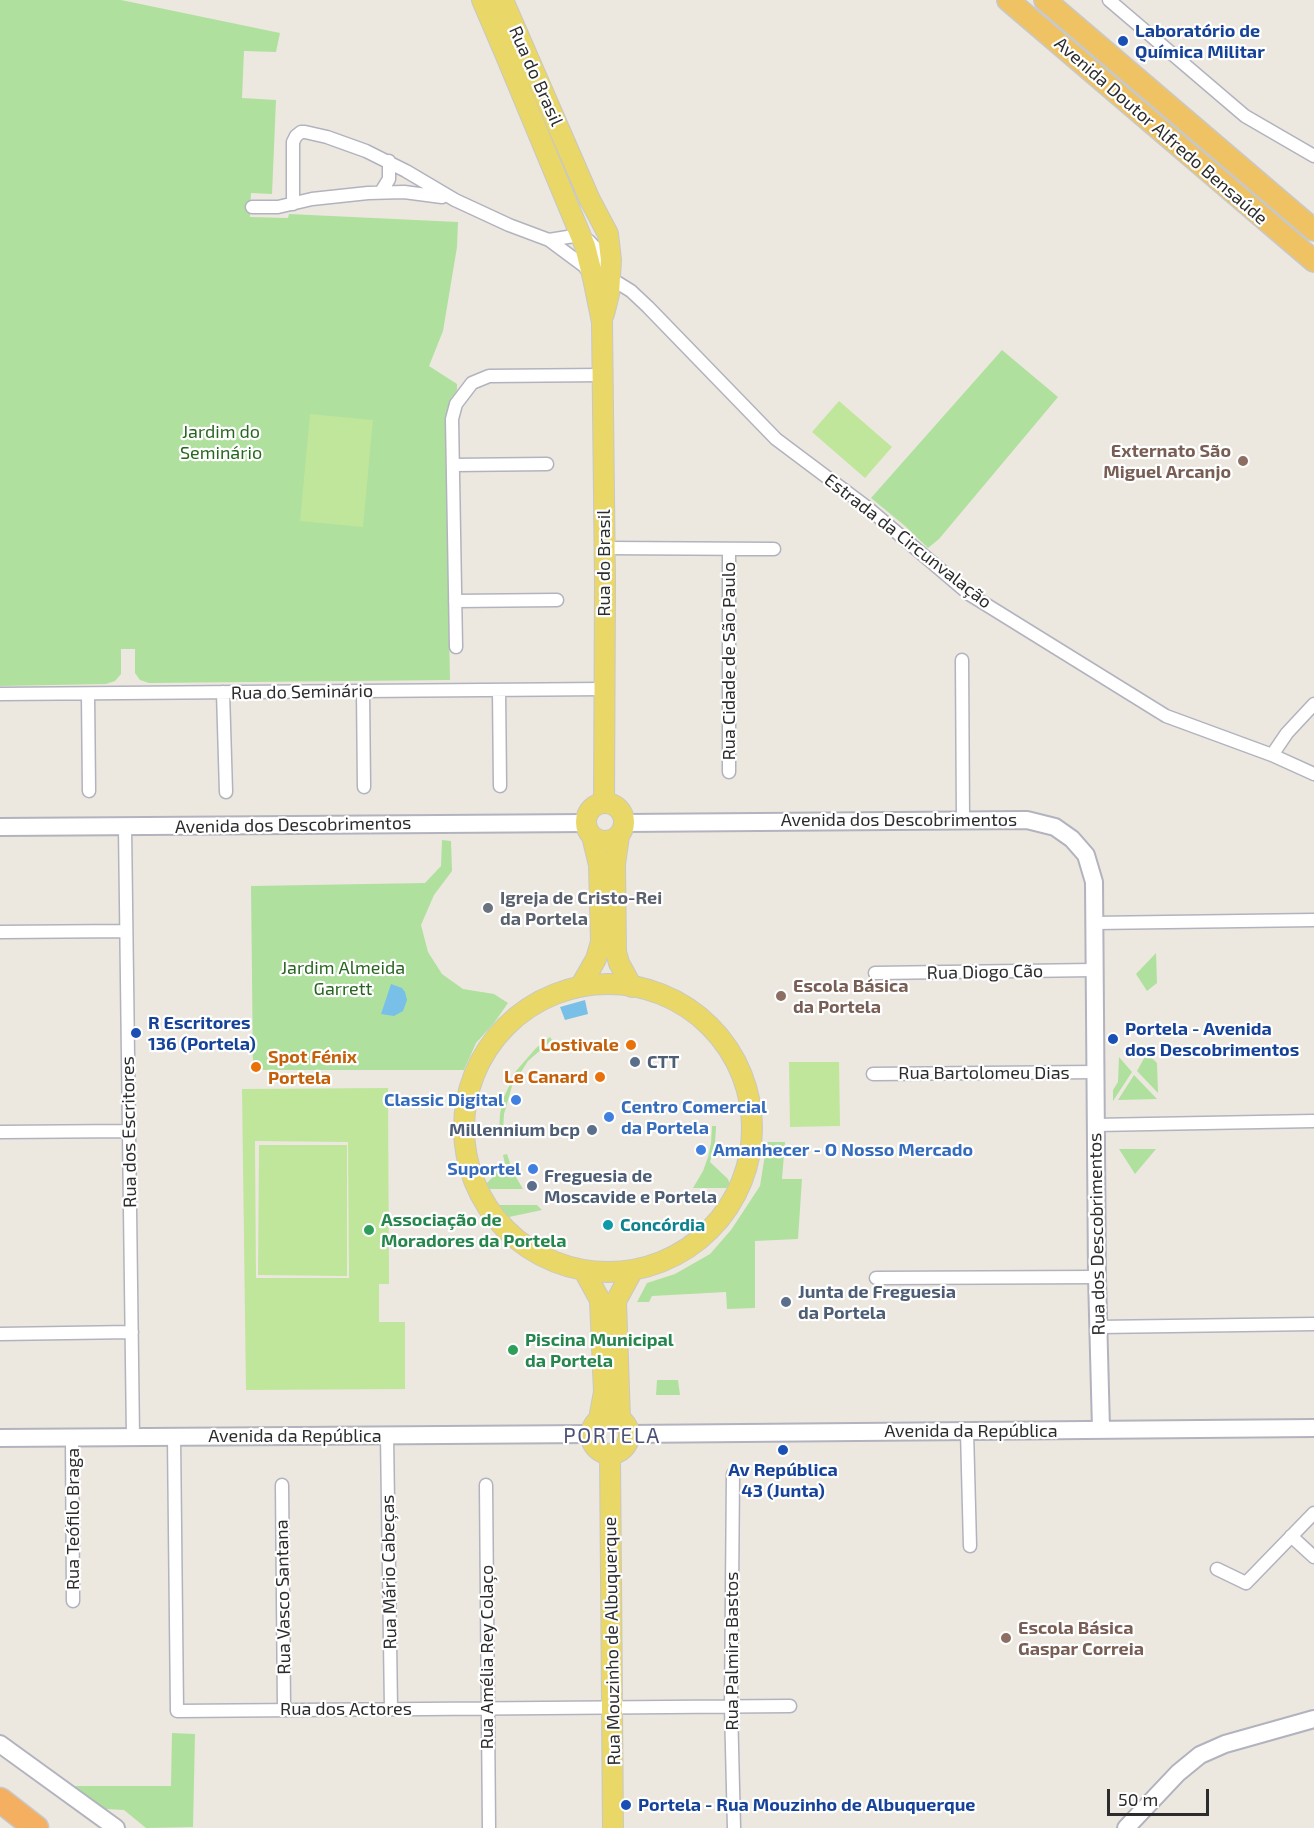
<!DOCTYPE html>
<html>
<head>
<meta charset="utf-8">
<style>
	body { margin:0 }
	#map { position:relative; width:1314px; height:1828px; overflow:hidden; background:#ece8df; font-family:"Exo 2",sans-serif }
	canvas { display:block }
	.scale { position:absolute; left:1107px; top:1789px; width:102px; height:27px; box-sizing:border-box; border:3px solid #2c2c2c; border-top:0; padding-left:8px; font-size:18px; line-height:21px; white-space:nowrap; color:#2c2c2c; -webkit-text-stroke:4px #fff; paint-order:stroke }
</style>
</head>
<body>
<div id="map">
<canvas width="1314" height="1828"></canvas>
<div class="scale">50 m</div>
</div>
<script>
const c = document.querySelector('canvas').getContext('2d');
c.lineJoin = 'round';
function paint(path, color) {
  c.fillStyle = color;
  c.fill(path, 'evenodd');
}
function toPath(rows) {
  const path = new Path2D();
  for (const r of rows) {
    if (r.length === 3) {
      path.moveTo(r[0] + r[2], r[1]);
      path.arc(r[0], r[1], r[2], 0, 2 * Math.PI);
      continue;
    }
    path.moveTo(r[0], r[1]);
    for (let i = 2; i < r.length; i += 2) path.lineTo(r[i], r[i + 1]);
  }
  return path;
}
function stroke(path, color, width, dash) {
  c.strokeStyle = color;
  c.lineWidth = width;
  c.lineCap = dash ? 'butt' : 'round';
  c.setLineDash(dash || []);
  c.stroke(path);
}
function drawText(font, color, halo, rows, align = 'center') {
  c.font = font + ' "Exo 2",sans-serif';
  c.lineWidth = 4.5;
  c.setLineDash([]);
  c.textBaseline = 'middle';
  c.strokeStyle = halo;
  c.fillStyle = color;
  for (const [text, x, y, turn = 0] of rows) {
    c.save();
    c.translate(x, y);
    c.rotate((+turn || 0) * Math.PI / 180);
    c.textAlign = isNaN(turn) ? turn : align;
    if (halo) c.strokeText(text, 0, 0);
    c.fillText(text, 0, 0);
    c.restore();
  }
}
paint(toPath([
	[0,0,121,0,280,33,276,52,244,51,242,98,276,100,272,194,251,193,250,217,288,218,289,214,458,222,457,247,443,331,429,366,457,384,457,390,450,400,445,417,450,680,149,683,140,680,135,673,135,649,121,649,121,674,115,681,106,684,0,686],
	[1002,350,1058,397,939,539,928,548,905,526,871,498],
	[442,840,451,841,452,871,434,895,421,925,428,952,442,974,463,989,494,994,508,1003,494,1023,476,1043,464,1070,253,1070,251,886,425,883,441,866],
	[1156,953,1157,983,1147,991,1136,974],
	[550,1037,552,1040,528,1061,512,1086,504,1114,503,1131,499,1131,500,1114,503,1099,516,1071,536,1048],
	[1147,1053,1157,1063,1158,1093,1137,1071],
	[1119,1057,1132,1072,1113,1101,1113,1090,1118,1082],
	[1134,1075,1157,1099,1118,1100],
	[712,1126,716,1126,716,1128,715,1143,710,1162,728,1179,730,1185,726,1188,693,1188,703,1171,708,1157,711,1143],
	[767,1142,785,1142,782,1179,802,1179,798,1239,755,1241,755,1308,727,1309,726,1292,652,1296,649,1302,637,1302,647,1283,675,1274,710,1254,731,1230,760,1186],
	[1119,1149,1156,1149,1135,1174],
	[507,1154,513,1172,523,1189,488,1189,486,1184,505,1164,503,1155],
	[499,1205,537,1205,542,1210,509,1217,499,1209],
	[657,1380,678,1380,680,1395,656,1395],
	[172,1733,195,1734,193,1827,146,1828,124,1810,105,1809,71,1786,171,1786]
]), '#afe09e');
paint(toPath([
	[839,401,892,447,865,478,812,432],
	[310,414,373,420,363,527,300,521],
	[789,1062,839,1062,840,1126,790,1127],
	[388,1088,389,1284,379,1284,379,1322,405,1322,405,1389,246,1390,242,1089],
	[255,1141,348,1142,349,1278,256,1278],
	[259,1145,347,1145,347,1276,258,1275]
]), '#bfe69b');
paint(toPath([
	[391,984,402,988,405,992,407,1000,403,1011,394,1016,381,1014],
	[585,1000,588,1014,565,1020,560,1007]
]), '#78c0e8');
const minor = toPath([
	[1109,0,1245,116,1314,156],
	[381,192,389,179,389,161],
	[293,204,293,142,296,136,301,132,305,132,327,137,366,151,406,171,455,200,509,225,549,240,584,266,590,274],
	[252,207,278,207,312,199,368,193,404,192,442,197],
	[549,240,580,235,590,242,601,254,610,278,631,291,648,307,776,439,868,508,969,594,1166,716,1272,755,1314,774],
	[453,465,547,464],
	[604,548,774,549],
	[729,549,729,772],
	[455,601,557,600],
	[456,647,452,419,456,404,472,383,489,376,603,375],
	[962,660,963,820],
	[499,690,500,786],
	[363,691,364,787],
	[223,692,226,792],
	[0,694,604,689],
	[88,694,89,791],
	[1272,755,1287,733,1314,704],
	[125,827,133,1437],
	[1094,923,1314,920],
	[0,932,126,931],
	[875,973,1094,970],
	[873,1074,1095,1072],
	[1095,1125,1314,1121],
	[0,1132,129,1131],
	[876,1278,1097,1277],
	[1099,1327,1314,1324],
	[0,1334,132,1332],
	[967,1431,970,1546],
	[387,1435,391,1709],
	[174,1437,177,1711,790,1706],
	[72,1438,73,1601],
	[733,1474,731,1707,734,1828],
	[282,1485,284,1709],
	[486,1485,489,1828],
	[1291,1536,1314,1557],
	[1217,1569,1246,1583,1314,1513]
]);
const tertiary = toPath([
	[624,823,1027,820,1055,827,1072,839,1086,855,1094,882,1097,1277,1101,1429],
	[0,827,586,823],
	[629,1434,1314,1428],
	[0,1438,591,1434],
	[0,1744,116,1828],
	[1126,1828,1178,1773,1200,1755,1225,1744,1314,1719]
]);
const primary = toPath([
	[482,0,506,56,585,246,593,278,602,322,605,583,604,803],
	[503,0,590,200,608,234,611,260,609,294,604,314],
	[605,822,19],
	[619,836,615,864,616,952,619,963,632,987],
	[608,1128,144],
	[580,987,596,959,601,942,599,865,592,836],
	[584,1271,600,1300,604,1392,599,1419],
	[610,1435,19],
	[620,1419,616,1301,633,1270],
	[610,1454,613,1828]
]);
const trunk = toPath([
	[1008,0,1314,261],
	[1045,0,1314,230]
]);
const motorway = toPath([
	[0,1800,36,1828]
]);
stroke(minor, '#b2b3be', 15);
stroke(tertiary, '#b2b3be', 20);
stroke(primary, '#c8c8c8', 22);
stroke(trunk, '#c8c8c8', 24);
stroke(motorway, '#c8c8c8', 27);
stroke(minor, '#fff', 12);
stroke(tertiary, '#fff', 16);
stroke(primary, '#e9d767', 20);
stroke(trunk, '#efc364', 21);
stroke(motorway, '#f5af61', 24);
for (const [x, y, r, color] of [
	[1123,41,6,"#1a4fb4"],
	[1243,461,6,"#8d6e63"],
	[488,908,6,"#6b7280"],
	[781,996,6,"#8d6e63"],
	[136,1033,6,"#1a4fb4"],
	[1113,1039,6,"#1a4fb4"],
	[631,1045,6,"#e8710a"],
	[635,1062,6,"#5c6f8a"],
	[256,1067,6,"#e8710a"],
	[600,1077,6,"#e8710a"],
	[516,1100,6,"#3f7fe0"],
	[609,1117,6,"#3f7fe0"],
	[592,1130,6,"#5c6f8a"],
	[701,1150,6,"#3f7fe0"],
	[533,1169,6,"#3f7fe0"],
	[532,1186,6,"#5c6f8a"],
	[608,1225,6,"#0f9aa8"],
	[369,1230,6,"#2e9e5b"],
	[786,1302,6,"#5c6f8a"],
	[513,1350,6,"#2e9e5b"],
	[783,1450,6,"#1a4fb4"],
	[1006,1638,6,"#8d6e63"],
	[626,1805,6,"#1a4fb4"]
]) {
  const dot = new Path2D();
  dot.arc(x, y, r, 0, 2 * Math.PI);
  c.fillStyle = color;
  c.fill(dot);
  stroke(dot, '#fff', 2);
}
drawText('bold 18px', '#164399', '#fff', [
	["Laboratório de",1135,31],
	["Química Militar",1135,52],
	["R Escritores",148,1023],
	["136 (Portela)",148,1044],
	["Portela - Avenida",1125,1029],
	["dos Descobrimentos",1125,1050],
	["Av República",783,1470,"center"],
	["43 (Junta)",783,1491,"center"],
	["Portela - Rua Mouzinho de Albuquerque",638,1805]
], 'left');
drawText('18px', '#2c2c2c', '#fff', [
	["Rua do Brasil",536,76,66],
	["Avenida Doutor Alfredo Bensaúde",1161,131,41],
	["Estrada da Circunvalação",908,541,38],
	["Rua do Brasil",604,563,-90],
	["Rua Cidade de São Paulo",729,661,-90],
	["Rua do Seminário",302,692,-1],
	["Avenida dos Descobrimentos",899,820],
	["Avenida dos Descobrimentos",293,825,-1],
	["Rua Diogo Cão",985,972,-1],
	["Rua Bartolomeu Dias",984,1073],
	["Rua dos Escritores",129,1132,-91],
	["Rua dos Descobrimentos",1097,1234,-91],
	["Avenida da República",971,1431],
	["Avenida da República",295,1436],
	["Rua Teófilo Braga",73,1519,-90],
	["Rua Mário Cabeças",389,1572,-91],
	["Rua Vasco Santana",283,1597,-91],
	["Rua Mouzinho de Albuquerque",612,1641,-91],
	["Rua Palmira Bastos",732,1651,-90],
	["Rua Amélia Rey Colaço",487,1657,-90],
	["Rua dos Actores",346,1709]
]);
drawText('18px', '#27661f', '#fff', [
	["Jardim do",221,432],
	["Seminário",221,453],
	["Jardim Almeida",343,968],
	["Garrett",343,989]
]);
drawText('bold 18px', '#785e54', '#fff', [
	["Externato São",1231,451,"right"],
	["Miguel Arcanjo",1231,472,"right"],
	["Escola Básica",793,986],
	["da Portela",793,1007],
	["Escola Básica",1018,1628],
	["Gaspar Correia",1018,1649]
], 'left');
drawText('bold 18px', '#5b616d', '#fff', [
	["Igreja de Cristo-Rei",500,898],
	["da Portela",500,919]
], 'left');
drawText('bold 18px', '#c56008', '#fff', [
	["Lostivale",619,1045],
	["Spot Fénix",268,1057,"left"],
	["Portela",268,1078,"left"],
	["Le Canard",588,1077]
], 'right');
drawText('bold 18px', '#4e5e75', '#fff', [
	["CTT",647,1062],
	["Millennium bcp",580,1130,"right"],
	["Freguesia de",544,1176],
	["Moscavide e Portela",544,1197],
	["Junta de Freguesia",798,1292],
	["da Portela",798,1313]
], 'left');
drawText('bold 18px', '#366cbe', '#fff', [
	["Classic Digital",504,1100],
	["Centro Comercial",621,1107,"left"],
	["da Portela",621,1128,"left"],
	["Amanhecer - O Nosso Mercado",713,1150,"left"],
	["Suportel",521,1169]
], 'right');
drawText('bold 18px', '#27864d', '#fff', [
	["Associação de",381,1220],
	["Moradores da Portela",381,1241],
	["Piscina Municipal",525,1340],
	["da Portela",525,1361]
], 'left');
drawText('bold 18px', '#0d838f', '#fff', [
	["Concórdia",620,1225]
], 'left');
c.letterSpacing = '1.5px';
drawText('21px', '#4e527a', '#fff', [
	["PORTELA",612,1436]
]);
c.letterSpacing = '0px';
</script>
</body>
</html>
